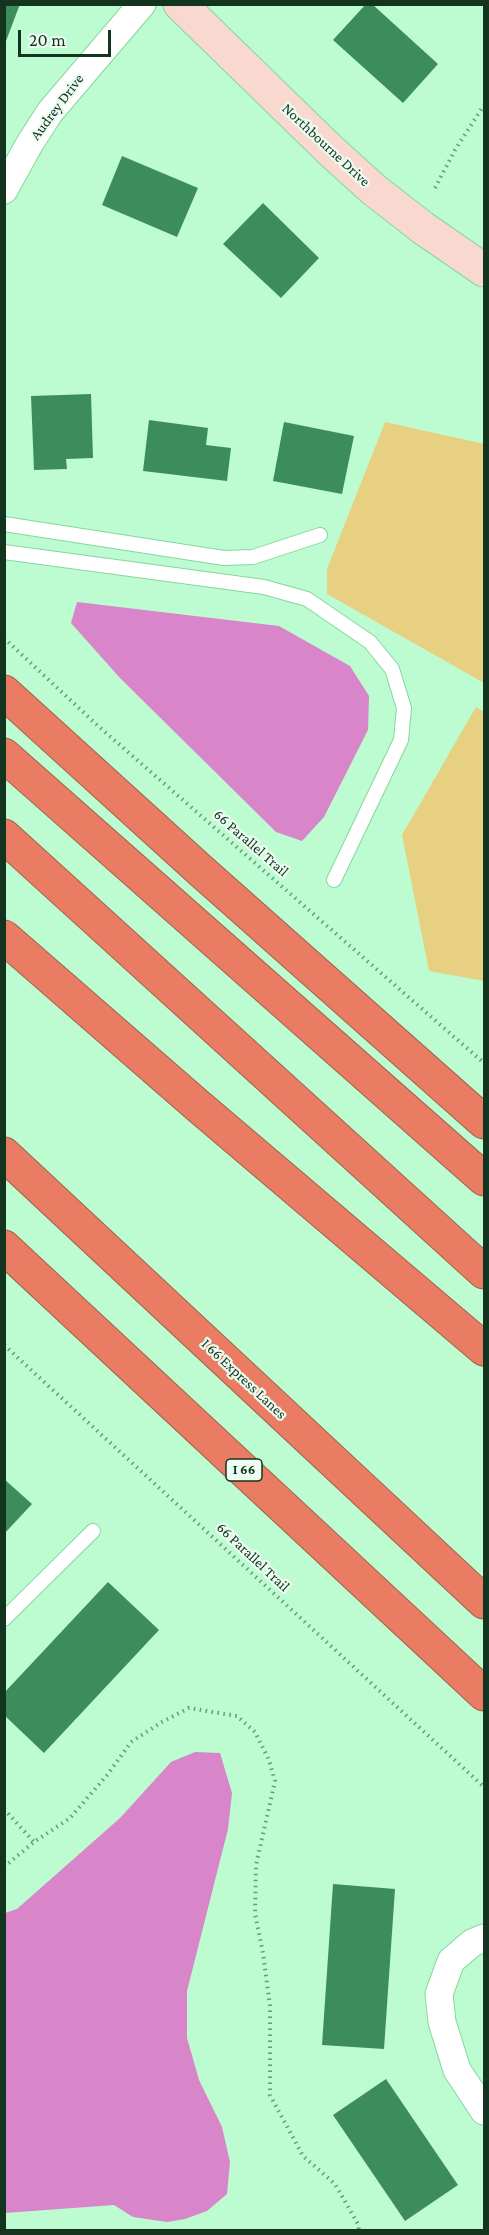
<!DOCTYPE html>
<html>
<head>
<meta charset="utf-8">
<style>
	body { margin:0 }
	#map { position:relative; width:489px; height:2235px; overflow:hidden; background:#bcfcd0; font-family:"Crimson Pro",serif }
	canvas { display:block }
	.frame { position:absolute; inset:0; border:6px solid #13341f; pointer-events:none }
	.scale { position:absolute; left:18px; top:30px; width:93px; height:27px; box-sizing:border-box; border:3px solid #13341f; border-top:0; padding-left:8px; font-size:18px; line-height:21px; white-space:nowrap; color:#13341f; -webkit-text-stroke:4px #edfcf1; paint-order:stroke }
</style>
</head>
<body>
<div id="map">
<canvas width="489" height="2235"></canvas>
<div class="frame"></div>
<div class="scale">20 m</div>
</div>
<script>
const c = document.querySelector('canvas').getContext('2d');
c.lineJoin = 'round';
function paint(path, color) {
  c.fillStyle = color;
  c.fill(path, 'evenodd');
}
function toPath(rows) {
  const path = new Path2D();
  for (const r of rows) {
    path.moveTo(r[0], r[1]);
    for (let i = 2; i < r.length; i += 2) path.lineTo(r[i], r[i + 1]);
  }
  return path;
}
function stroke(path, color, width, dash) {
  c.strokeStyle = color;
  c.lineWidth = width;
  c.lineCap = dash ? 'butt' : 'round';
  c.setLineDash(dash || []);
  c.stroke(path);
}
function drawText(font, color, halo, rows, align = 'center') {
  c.font = font + ' "Crimson Pro",serif';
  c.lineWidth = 4.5;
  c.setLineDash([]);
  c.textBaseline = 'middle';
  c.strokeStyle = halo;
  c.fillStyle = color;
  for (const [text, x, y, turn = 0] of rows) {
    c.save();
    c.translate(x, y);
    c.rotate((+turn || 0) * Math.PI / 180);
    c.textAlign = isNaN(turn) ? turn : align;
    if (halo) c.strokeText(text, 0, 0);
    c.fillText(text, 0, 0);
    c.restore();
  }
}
paint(toPath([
	[385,422,484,444,484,683,327,594,327,569],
	[476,707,484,712,484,981,429,971,402,835]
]), '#e7d082');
paint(toPath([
	[77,602,279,626,350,666,369,696,368,730,324,817,302,841,276,832,120,678,71,623],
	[195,1752,220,1753,232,1793,228,1829,187,1991,187,2038,199,2080,222,2127,230,2162,227,2194,207,2211,185,2219,167,2222,133,2217,114,2205,5,2213,5,1913,17,1909,120,1818,171,1762]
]), '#d885c9');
paint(toPath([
	[4,4,20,4,6,41,4,40],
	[366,4,372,4,438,64,403,103,333,40],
	[122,156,198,188,177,237,102,205],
	[263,203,319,258,281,298,223,244],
	[91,394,93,458,66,459,67,469,34,470,31,396],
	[149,420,208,428,206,445,231,448,227,481,143,471],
	[284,422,354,436,342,494,273,481],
	[4,1479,32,1504,4,1534],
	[108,1582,159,1630,44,1753,4,1715,4,1693],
	[333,1884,395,1889,384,2049,322,2045],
	[386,2079,458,2185,405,2221,333,2115]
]), '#3d8d5c');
const lane = toPath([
	[4,524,224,558,253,557,320,535],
	[4,552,264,587,307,599,370,642,392,669,404,708,401,740,334,880],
	[4,1619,93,1531]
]);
const street = toPath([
	[4,190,30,143,50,112,142,4],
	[484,1938,472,1943,451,1961,439,1994,442,2022,457,2070,484,2111]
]);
const secondary = toPath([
	[180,4,330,150,373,189,423,228,484,270]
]);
const highway = toPath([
	[4,692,200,870,484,1122],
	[4,755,484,1179],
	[4,836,484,1272],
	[4,937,197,1105,484,1349],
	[4,1154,484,1602],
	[4,1247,484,1694]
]);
stroke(lane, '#86d6a0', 16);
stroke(street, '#86d6a0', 29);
stroke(secondary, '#86d6a0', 35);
stroke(highway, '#9f634b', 35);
stroke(toPath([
	[435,188,455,150,484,105],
	[4,638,97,725,484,1063],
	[4,1345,484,1787],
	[4,1809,34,1842],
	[4,1867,34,1842,70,1818,108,1774,131,1742,162,1722,189,1708,237,1716,255,1732,269,1760,275,1781,256,1865,255,1914,263,1953,270,2006,270,2095,303,2156,335,2184,358,2224,359,2230]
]), '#699a79', 4, [1.5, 4.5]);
stroke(lane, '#fff', 14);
stroke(street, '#fff', 27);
stroke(secondary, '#f9d8d0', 33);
stroke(highway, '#ea7c63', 33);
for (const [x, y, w] of [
	[244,1470,36]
]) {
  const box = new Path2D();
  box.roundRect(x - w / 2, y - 11, w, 22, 4.5);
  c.fillStyle = '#edfcf1';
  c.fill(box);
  stroke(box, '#13341f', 1.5);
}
drawText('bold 14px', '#13341f', null, [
	["I 66",244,1470]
]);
drawText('15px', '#13341f', '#edfcf1', [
	["Audrey Drive",57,107,-53],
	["Northbourne Drive",326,145,43],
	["66 Parallel Trail",251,843,41],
	["I 66 Express Lanes",244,1379,43],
	["66 Parallel Trail",253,1557,43]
]);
</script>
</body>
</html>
